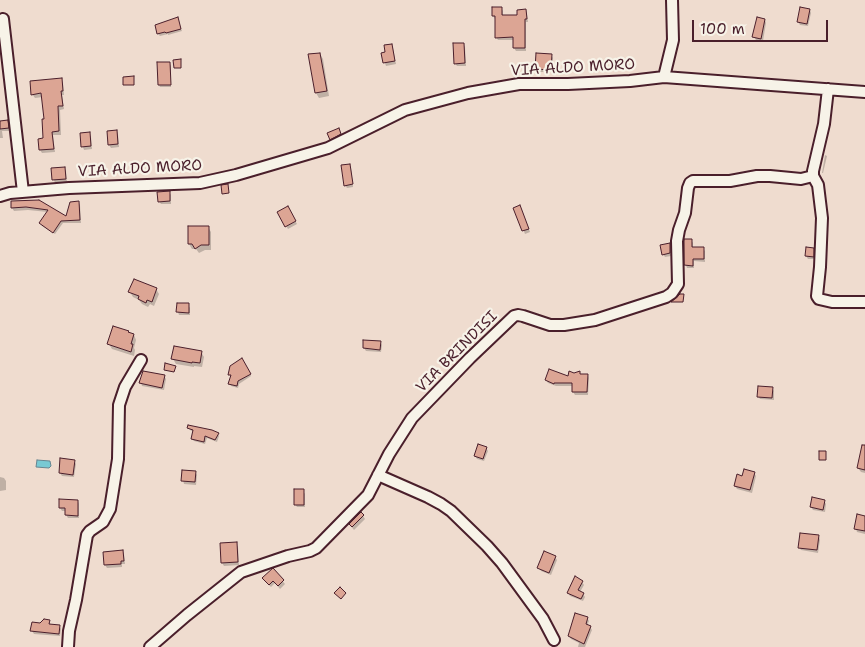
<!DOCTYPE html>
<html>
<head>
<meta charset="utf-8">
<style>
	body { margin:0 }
	#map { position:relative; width:865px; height:647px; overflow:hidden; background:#efdccf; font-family:"Shantell Sans",sans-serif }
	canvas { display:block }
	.scale { position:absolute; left:692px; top:20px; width:136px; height:22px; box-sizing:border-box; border:2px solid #4a1f2b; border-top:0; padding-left:6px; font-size:15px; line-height:18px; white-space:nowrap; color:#4a1f2b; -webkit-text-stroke:4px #f7f3e8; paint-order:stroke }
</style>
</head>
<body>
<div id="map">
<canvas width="865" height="647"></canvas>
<div class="scale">100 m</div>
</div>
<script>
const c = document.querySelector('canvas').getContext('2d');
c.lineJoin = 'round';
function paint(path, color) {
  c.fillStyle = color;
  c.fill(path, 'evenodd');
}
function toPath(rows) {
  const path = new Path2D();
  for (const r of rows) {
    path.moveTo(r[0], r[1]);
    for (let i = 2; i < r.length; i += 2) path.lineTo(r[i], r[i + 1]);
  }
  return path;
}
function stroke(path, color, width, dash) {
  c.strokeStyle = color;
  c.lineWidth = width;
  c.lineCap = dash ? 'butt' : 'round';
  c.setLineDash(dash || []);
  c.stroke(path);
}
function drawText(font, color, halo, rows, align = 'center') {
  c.font = font + ' "Shantell Sans",sans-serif';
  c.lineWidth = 4.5;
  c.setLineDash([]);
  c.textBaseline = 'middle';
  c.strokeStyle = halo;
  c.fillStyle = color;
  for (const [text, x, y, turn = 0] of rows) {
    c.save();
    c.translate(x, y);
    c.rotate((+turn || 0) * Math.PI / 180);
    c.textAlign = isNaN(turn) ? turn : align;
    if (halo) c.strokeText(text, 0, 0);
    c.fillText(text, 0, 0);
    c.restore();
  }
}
const water = toPath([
	[37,460,50,461,51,466,49,468,36,467,37,460]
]);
paint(water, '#78c9d3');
stroke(water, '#668590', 1);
paint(toPath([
	[501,8,503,11,503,17,518,17,526,11,527,14,528,22,526,22,526,51,516,51,514,48,514,40,498,40,496,37,496,19,495,19,493,16],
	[810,10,811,13,808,26,800,25,798,22],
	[765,20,766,23,763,41,756,40,754,37],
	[178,21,182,31,168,35,168,34,160,36,158,34],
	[463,44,465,47,466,66,457,66,455,63],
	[391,45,393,48,396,64,386,66,382,54,387,53],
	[320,54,323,59,329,96,319,98,316,93],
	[551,55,553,58,552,72,538,72,536,69],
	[169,63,171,66,171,87,160,87,159,85],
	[61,79,63,83,64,95,62,95,64,109,60,110,61,135,53,135,55,152,42,153,40,150,44,139,45,120,43,97,35,98,32,94],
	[0,122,7,122,9,125,10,131,2,131,3,138,0,138],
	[117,131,118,134,119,147,111,148,109,145],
	[340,132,342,137,332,142,331,139],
	[89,134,91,137,92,149,84,150,83,147],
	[825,155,827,156,823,173,822,173],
	[64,168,66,171,67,182,55,183,54,180,52,169],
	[351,168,353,187,347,188,345,185],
	[169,192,171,195,171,204,161,204,159,201],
	[39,201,67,217,79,203,80,205,81,223,63,223,55,234,42,226,41,223,48,212,28,210,14,211,12,208,12,202],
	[287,207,297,224,288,229,278,212],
	[515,209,521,210,530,232,525,234],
	[208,227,211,232,211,250,205,250,199,253,196,249,192,249,189,244],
	[691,240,693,243,693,248,703,249,705,251,705,262,694,261,694,268,687,268,686,265],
	[670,245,671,248,671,256,665,257,663,254],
	[813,249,815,252,815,259,808,259,806,256],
	[156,289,159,294,154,306,150,304,148,307,142,304,139,300,133,297,130,292],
	[188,305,190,308,190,315,179,315,178,312],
	[129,334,134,335,136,340,134,348,135,350,134,356,112,349,109,344],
	[365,341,380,342,382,345,381,352,366,351,364,348],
	[201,352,204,357,202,367,194,366,194,367,176,364,173,359],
	[242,360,251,376,239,384,238,388,231,386,230,384,231,378,230,375],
	[581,375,588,375,589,378,588,395,575,395,573,392,574,386,556,386,548,383,546,380],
	[164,376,166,379,164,390,142,386,141,383],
	[772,388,774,391,774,400,760,399,758,396],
	[189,428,218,434,219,436,217,442,207,438,205,444,194,441,192,439,194,432,190,430],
	[486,448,488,451,484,461,477,459,475,456],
	[865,450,865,473,861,472,858,468],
	[74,461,76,464,74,477,62,476,60,473],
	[195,472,197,475,196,485,184,484,183,480],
	[754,473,756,476,752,493,737,489,735,486],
	[0,477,4,478,6,481,6,490,0,491],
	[303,491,305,494,305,507,297,507,295,504],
	[78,501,79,504,79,518,68,518,66,515,66,511,62,511,60,508],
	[824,501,826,504,825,512,813,510,811,507],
	[363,516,365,519,354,530,350,525],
	[865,517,865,534,857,532,856,529],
	[819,537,820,540,818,553,801,550,799,547],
	[236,544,238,547,239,565,224,566,222,563],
	[123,551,124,554,125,564,122,564,122,567,107,568,105,565],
	[555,557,557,560,551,575,541,571,539,568],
	[273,570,285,584,280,589,275,583,271,587,265,581],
	[582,582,584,585,580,592,583,594,585,597,583,601,570,596,568,593],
	[587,618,589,621,587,626,590,627,592,630,585,647,578,647,579,643,571,639,569,636],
	[49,621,51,625,59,626,61,629,60,636,34,634,32,631,41,624]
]), '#0003');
const building = toPath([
	[492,7,502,7,502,15,517,15,517,10,526,9,527,19,525,19,525,48,513,48,513,37,495,38,495,16,492,16,492,7],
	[800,7,810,9,807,24,797,22,800,7],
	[178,17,181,29,166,33,165,32,157,34,155,25,178,17],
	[757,17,765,19,761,39,752,37,757,17],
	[453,43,464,43,465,63,454,64,453,43],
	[392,44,395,61,383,63,381,53,385,52,384,45,392,44],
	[320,53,327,91,315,93,308,54,320,53],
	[536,53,552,54,551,70,535,69,536,53],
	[181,59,181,68,174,68,173,60,181,59],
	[157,62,170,62,171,85,158,85,157,62],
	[134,76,134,85,123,85,123,77,134,76],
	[62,78,63,91,61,91,63,106,58,106,59,131,52,132,54,149,39,150,38,139,43,138,42,119,44,119,41,93,31,95,30,81,62,78],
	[8,120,9,128,0,129,0,121,8,120],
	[339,128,341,134,330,140,327,133,339,128],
	[117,130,118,144,108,145,107,131,117,130],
	[90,132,91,146,81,147,80,133,90,132],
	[350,164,353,184,344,186,341,165,350,164],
	[65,167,66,179,52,180,51,168,65,167],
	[228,184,229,193,222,194,221,185,228,184],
	[170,191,170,201,158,202,157,192,170,191],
	[39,200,66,216,70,202,79,201,80,220,61,221,53,233,39,223,48,210,26,207,11,208,11,201,39,200],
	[520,205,529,229,522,231,513,208,520,205],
	[288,206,296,221,285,227,277,212,288,206],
	[188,226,209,226,209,245,201,245,195,249,192,244,188,244,188,226],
	[684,239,692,239,692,247,704,247,704,259,693,259,693,266,684,265,684,239],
	[670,243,670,253,662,255,660,245,670,243],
	[806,247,814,248,814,257,805,256,806,247],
	[134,279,157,288,152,302,147,300,146,303,138,299,139,296,128,292,134,279],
	[680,294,684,294,683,302,671,302,676,298,680,294],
	[177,303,189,303,189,313,176,312,177,303],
	[113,326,129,331,128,332,134,334,131,344,133,344,131,352,107,344,113,326],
	[363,340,381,341,380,350,363,348,363,340],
	[174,346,202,351,200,363,192,362,192,363,171,359,174,346],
	[242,358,251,374,238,381,237,386,228,384,231,375,228,375,230,366,242,358],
	[165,363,176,366,174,372,164,370,165,363],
	[549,369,568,376,569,371,574,373,580,371,580,374,588,374,587,392,572,392,572,383,554,383,554,384,545,380,549,369],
	[143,371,165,375,162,388,139,383,143,371],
	[758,386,773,387,772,398,757,397,758,386],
	[188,425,212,430,219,433,215,440,205,436,204,442,191,439,193,430,187,428,188,425],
	[478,444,487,447,483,459,474,456,478,444],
	[862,445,865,445,865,470,857,468,862,445],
	[819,451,826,451,826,460,819,460,819,451],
	[60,458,75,460,73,475,59,473,60,458],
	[744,469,755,472,750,490,734,486,737,474,742,476,744,469],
	[182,470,196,471,195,482,181,481,182,470],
	[294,489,304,489,304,505,294,505,294,489],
	[812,497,825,500,823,510,810,507,812,497],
	[59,499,78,500,78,516,65,515,65,508,59,508,59,499],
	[361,512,364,515,352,527,349,524,361,512],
	[857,514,865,516,865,531,854,529,857,514],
	[800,533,819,535,817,550,798,548,800,533],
	[237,542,238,562,221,563,220,543,237,542],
	[123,550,124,561,121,561,121,564,104,565,103,552,123,550],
	[544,551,556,556,549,573,537,568,544,551],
	[273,568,284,580,278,586,273,581,269,585,262,578,273,568],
	[575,576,583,581,578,590,584,593,581,599,567,593,575,576],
	[340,587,346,593,341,599,334,593,340,587],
	[575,613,588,617,586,624,591,626,584,644,568,636,575,613],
	[44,619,50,620,49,624,60,625,59,634,30,631,32,622,40,623,44,619]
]);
paint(building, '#dca594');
stroke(building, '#4a1f2b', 1);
const minor = toPath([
	[3,19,23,192],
	[664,77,673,40,672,0],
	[828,89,824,124,813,171,813,176,818,185,822,218,820,267,817,296,819,299,832,302,865,302],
	[0,196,10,193,69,188,200,183,236,175,328,148,405,110,468,93,519,84,568,84,630,81,664,77,865,92],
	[378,475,428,497,441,504,451,511,487,546,502,563,543,619,554,640],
	[68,647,69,631,76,600,87,535,90,531,103,522,110,509,118,459,119,405,125,387,141,360],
	[150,647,187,615,241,572,288,556,310,551,316,548,368,495,389,454,412,418,470,358,514,316,518,315,523,316,550,325,564,325,595,320,666,297,672,293,678,284,677,241,679,230,685,213,688,188,690,183,693,181,730,181,757,176,770,176,801,179,813,176]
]);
stroke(minor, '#4a1f2b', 14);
stroke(minor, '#f7f3e8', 10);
drawText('15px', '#4a1f2b', '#f7f3e8', [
	["VIA ALDO MORO",573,68,-3],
	["VIA ALDO MORO",140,169,-3],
	["VIA BRINDISI",457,352,-45]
]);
</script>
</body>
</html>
